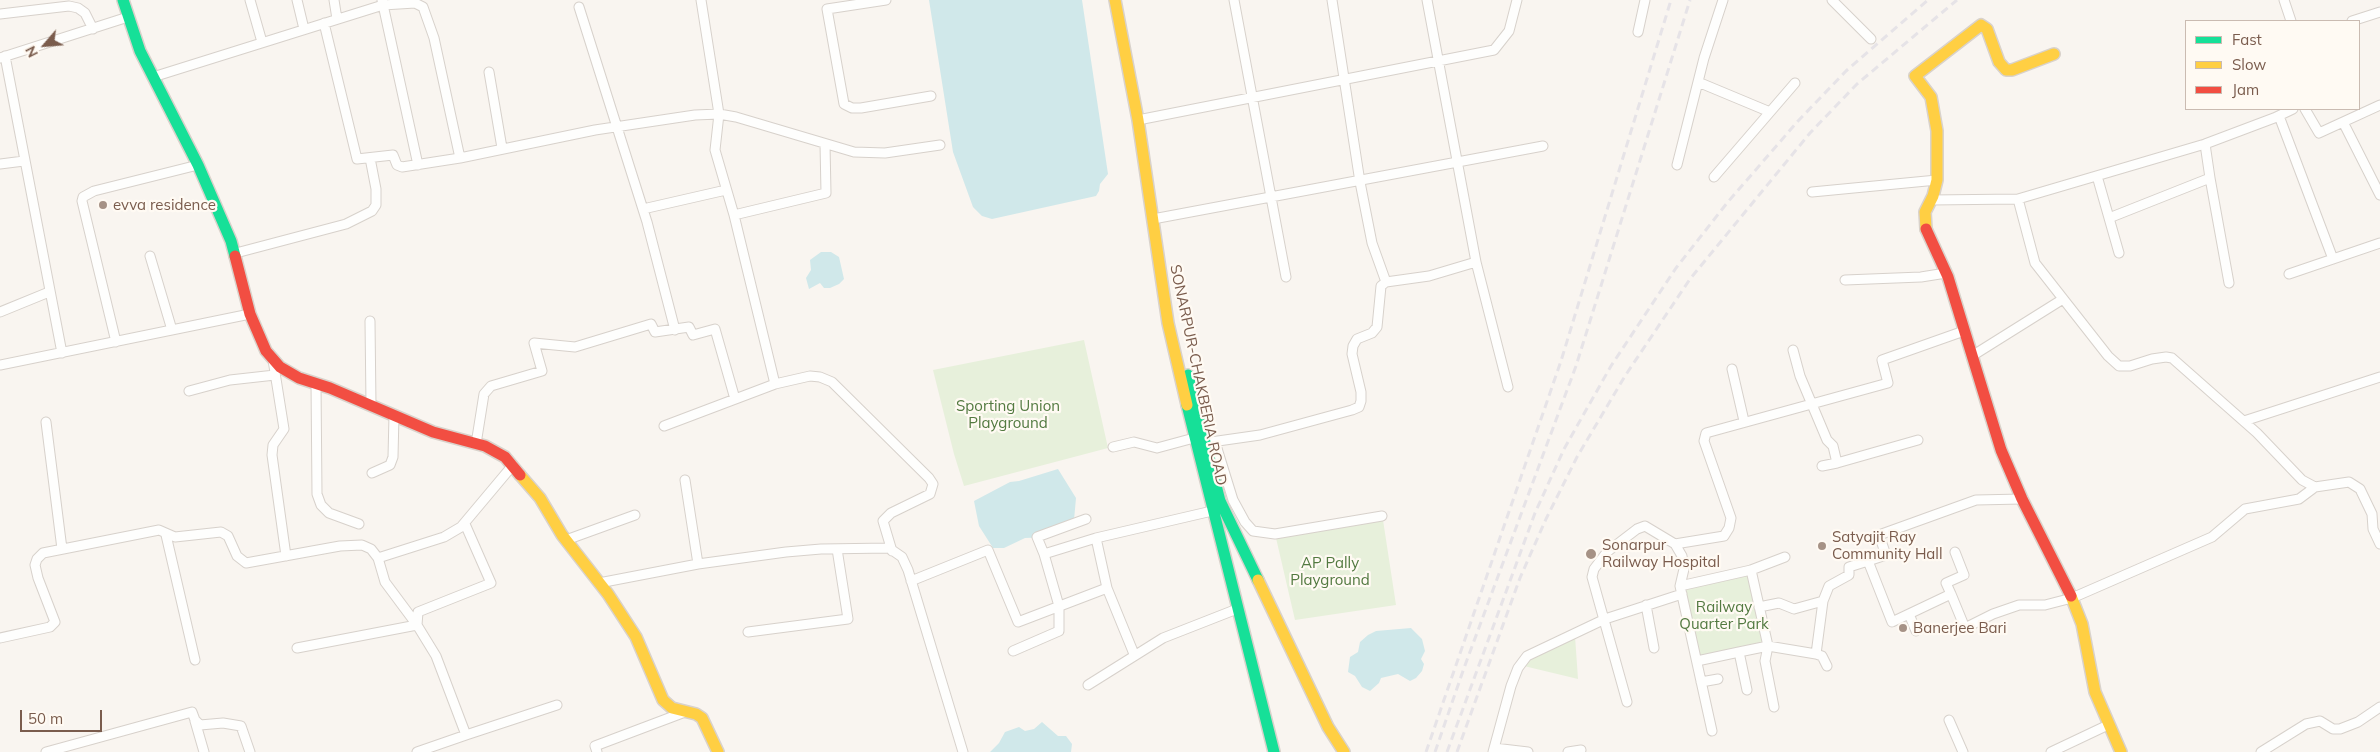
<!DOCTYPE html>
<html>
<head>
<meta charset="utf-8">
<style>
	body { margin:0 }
	#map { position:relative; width:2380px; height:752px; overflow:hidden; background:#f9f5f0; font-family:Mulish,sans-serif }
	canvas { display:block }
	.legend { position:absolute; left:2185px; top:20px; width:175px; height:90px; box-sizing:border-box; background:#fffaf3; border:1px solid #cabbb1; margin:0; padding:6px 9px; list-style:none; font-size:15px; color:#7a5c4d }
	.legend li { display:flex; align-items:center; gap:10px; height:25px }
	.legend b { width:25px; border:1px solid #cabbb1 }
	.north { position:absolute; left:20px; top:20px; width:50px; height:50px; -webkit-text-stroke:4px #fffaf3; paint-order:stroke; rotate:243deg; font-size:14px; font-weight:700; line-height:20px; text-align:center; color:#7a5c4d }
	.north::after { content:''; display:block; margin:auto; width:18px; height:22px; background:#7a5c4d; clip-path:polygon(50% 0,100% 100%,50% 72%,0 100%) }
	.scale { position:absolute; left:20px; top:710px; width:82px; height:22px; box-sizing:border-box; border:2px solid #7a5c4d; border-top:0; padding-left:6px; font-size:15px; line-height:18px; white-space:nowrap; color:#7a5c4d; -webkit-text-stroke:4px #fffaf3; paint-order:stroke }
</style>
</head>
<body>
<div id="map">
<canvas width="2380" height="752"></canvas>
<ul class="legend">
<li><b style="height:6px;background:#16e098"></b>Fast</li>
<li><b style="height:6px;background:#ffcf43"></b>Slow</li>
<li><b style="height:6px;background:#f24e42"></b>Jam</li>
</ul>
<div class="north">N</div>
<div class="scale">50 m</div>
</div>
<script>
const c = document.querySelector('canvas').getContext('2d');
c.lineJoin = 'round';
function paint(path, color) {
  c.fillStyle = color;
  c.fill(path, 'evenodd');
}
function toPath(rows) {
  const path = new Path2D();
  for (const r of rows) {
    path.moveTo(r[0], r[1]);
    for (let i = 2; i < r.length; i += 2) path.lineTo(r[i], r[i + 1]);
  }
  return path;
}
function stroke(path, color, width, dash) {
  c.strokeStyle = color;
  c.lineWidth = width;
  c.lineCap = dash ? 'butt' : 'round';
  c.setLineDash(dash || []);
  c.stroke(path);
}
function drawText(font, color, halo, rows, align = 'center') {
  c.font = font + ' Mulish,sans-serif';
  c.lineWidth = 4.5;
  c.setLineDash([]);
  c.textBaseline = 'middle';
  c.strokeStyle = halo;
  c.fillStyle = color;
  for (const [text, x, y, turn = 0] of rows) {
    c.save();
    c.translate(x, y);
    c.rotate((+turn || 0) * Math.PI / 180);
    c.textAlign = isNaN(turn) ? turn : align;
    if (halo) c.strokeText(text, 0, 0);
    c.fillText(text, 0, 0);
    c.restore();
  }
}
paint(toPath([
	[1084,340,1108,448,964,486,954,454,933,370],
	[1383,520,1396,605,1295,620,1276,538],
	[1748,574,1764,643,1699,657,1684,588],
	[1575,636,1578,679,1524,666,1529,658]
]), '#e7f0db');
paint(toPath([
	[929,0,1082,0,1108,174,1100,184,1099,191,1096,196,992,219,982,216,973,207,953,152],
	[821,252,831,252,839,257,844,279,839,284,830,288,824,288,820,283,809,289,806,278,811,270,810,260],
	[1058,469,1076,498,1074,520,1051,537,1025,538,1004,548,993,548,979,526,974,501,1010,482,1019,481],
	[1411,628,1422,639,1425,651,1421,659,1424,664,1422,671,1416,678,1410,681,1398,674,1381,678,1379,683,1370,691,1362,687,1355,676,1348,672,1350,657,1358,652,1360,642,1368,635,1376,631],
	[1042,722,1058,736,1066,736,1072,744,1071,752,990,752,999,743,1005,732,1019,727,1025,731,1034,729]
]), '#d0e8ea');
const street = toPath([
	[250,0,262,42],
	[297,0,304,29],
	[334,0,337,19],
	[382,0,418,165],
	[701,0,719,114,715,150,734,215,775,384],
	[886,0,827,9,844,104,852,108,861,108,931,96],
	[1234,0,1286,277],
	[1332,0,1360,182,1372,243,1386,282],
	[1832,0,1871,39],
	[2284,0,2291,21],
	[579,7,647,222,675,330],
	[0,14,69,6,78,8,85,13,93,29],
	[2352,21,2380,12],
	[324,23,357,159,393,155,397,165,402,167,460,158,595,130,695,115,719,114,736,117,854,152,885,153,940,145],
	[1638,32,1645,0],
	[5,56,62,353],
	[0,58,128,17],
	[489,72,502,148],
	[153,77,383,5,415,3,423,7,434,38,460,158],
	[1698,82,1770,112],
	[2305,109,2319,133,2380,105],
	[2279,116,2333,259],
	[1138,120,1494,50,1509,31,1517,0],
	[2343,122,2380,195],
	[0,164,24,161],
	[1677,165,1704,58,1723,0],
	[2097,176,2119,253],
	[1714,177,1795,83],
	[2210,178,2229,283],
	[1812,192,1937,180],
	[2018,199,2205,144,2274,118,2293,109],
	[1931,200,2018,199,2035,263,2108,356,2119,366,2130,366,2152,359,2166,357,2172,358,2257,433,2302,480,2315,487,2349,482,2360,489,2372,514,2373,529,2380,544],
	[643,209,726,190],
	[734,215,826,193,825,144],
	[2109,218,2210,178,2205,144],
	[1153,219,1543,146],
	[236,253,346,224,372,211,376,205,376,189,370,158],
	[150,256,172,330],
	[1476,262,1508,387],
	[2289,274,2380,243],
	[1845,280,1921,277,1946,273],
	[0,312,49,292],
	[370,321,371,405],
	[116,342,82,201,83,197,94,191,198,165],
	[1793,350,1800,376,1827,440,1833,446,1837,463,1918,440],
	[1972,356,2063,299],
	[273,360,284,429,273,445,272,455,286,556],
	[0,365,250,314],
	[1732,369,1744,421],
	[316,383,317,494,321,505,329,513,359,524],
	[189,391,230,380,275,375],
	[2244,421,2380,377],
	[46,422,62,549],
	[664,426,775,384,810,376,820,377,832,382,929,478,933,484,930,494,891,513,883,521,892,551],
	[1215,442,1233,500,1245,522,1253,531,1275,534,1382,516],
	[1204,443,1260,435,1352,410,1359,407,1361,401,1361,392,1352,354,1353,346,1357,339,1372,333,1377,327,1381,286,1386,282,1429,276,1476,262,1427,0],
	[476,444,484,394,491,386,542,371,534,343,575,347,651,324,655,332,689,327,693,335,715,329,735,399],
	[1113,447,1134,442,1157,448,1194,438],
	[1822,466,1837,463],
	[372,473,390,465,393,457,394,415],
	[685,480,698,564],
	[166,535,195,660],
	[566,540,635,515],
	[1675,544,1724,536,1729,528,1731,518,1704,441,1706,433,1888,383,1882,360,1964,331],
	[1044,554,1037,537,1086,519],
	[378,558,444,537,461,527,513,465],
	[1868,561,1886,555,1879,535,1976,500,2022,499],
	[1751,570,1768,646,1765,661,1774,707],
	[911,581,988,550,1018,622,1107,588],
	[599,583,698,564,786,552,821,549,889,548,902,557,908,570,963,752],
	[1680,586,1751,570,1785,557],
	[1951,594,1946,583,1964,575,1955,552],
	[1646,605,1654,648],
	[1759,607,1779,603,1794,609,1823,601],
	[1909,614,1916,631],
	[748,632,848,619,837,549],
	[0,638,50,627,55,622,38,578,35,565,37,559,43,553,159,530,175,537,221,532,228,536,237,556,246,563,340,546,362,545,371,549,378,558,385,582,417,625,436,656,466,735,557,705],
	[297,648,417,625,418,612,491,583,465,524],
	[1013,651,1059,631,1059,606,1044,554,1096,538],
	[1739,652,1768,646,1816,654,1823,601,1829,586,1849,575,1849,567,1868,561,1892,622,1951,594,1965,628,1993,614,2019,605,2045,605,2072,598,2212,537,2245,509,2299,499,2315,487],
	[1134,654,1107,588,1096,538,1212,511],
	[1816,654,1822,656,1827,666],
	[1697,661,1739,652,1747,690],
	[1701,682,1718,679],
	[1088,685,1163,638,1237,609],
	[1627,702,1592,577,1594,569,1607,552,1637,529,1645,526,1675,544,1682,556,1684,569,1680,586,1712,731],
	[1949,720,1963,752],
	[195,721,204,752],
	[1494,748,1528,752],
	[46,752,192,712,195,720,200,725,223,723,241,726,250,752],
	[417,752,466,735],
	[597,752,595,746,685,712],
	[1493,752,1511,686,1518,668,1527,656,1605,619,1682,594],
	[1568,752,1581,750],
	[2051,752,2108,725],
	[2261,752,2306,724,2320,721,2333,729,2340,729,2358,722,2380,707]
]);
const fast = toPath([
	[123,0,140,51,198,165,231,241,235,256],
	[1188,375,1220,501,1258,580],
	[1187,405,1274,752]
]);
const slow = toPath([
	[1115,0,1138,120,1168,323,1187,405],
	[1926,229,1925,212,1933,196,1937,180,1937,131,1931,97,1915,76,1981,25,1987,29,1999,62,2006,70,2012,70,2054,54],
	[520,475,540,498,562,535,608,594,636,637,663,700,672,708,696,714,702,718,718,752],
	[1258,580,1328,727,1344,752],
	[2071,596,2082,624,2095,692,2121,752]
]);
const jam = toPath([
	[1926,229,1948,277,2001,450,2022,499,2071,596],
	[235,256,250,314,266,351,280,367,299,378,330,388,433,432,485,446,505,457,520,475]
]);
stroke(street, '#d7d1cb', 11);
stroke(fast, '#d9d2cb', 14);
stroke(slow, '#d9d2cb', 14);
stroke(jam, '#d9d2cb', 14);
stroke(street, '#fefefd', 9);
stroke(fast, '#16e098', 11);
stroke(slow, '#ffcf43', 11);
stroke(jam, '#f24e42', 11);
stroke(toPath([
	[1426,752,1561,361,1671,0],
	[1435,752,1464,668,1576,366,1690,0],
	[1447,752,1535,513,1564,449,1611,366,1676,268,1727,203,1798,121,1846,71,1928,0],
	[1457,752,1520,578,1546,519,1577,457,1625,376,1690,279,1810,133,1857,84,1957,0]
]), '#e6e3e7', 3, [8, 5]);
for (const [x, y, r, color] of [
	[103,205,5,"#a69286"],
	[1822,546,5,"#a69286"],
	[1591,554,6,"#a69286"],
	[1903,628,5,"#a69286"]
]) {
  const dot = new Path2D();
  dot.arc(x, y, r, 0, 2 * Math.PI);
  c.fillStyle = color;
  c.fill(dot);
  stroke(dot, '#fffaf3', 2);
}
drawText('15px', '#7a5c4d', '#fffaf3', [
	["evva residence",113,205],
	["Satyajit Ray",1832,537],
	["Community Hall",1832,554],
	["Sonarpur",1602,545],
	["Railway Hospital",1602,562],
	["Banerjee Bari",1913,628]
], 'left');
drawText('15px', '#7a5c4d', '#fffaf3', [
	["SONARPUR-CHAKBERIA ROAD",1198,375,78]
]);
drawText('15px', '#537a41', '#fffaf3', [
	["Sporting Union",1008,406],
	["Playground",1008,423],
	["AP Pally",1330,563],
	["Playground",1330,580],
	["Railway",1724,607],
	["Quarter Park",1724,624]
]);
</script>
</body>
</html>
